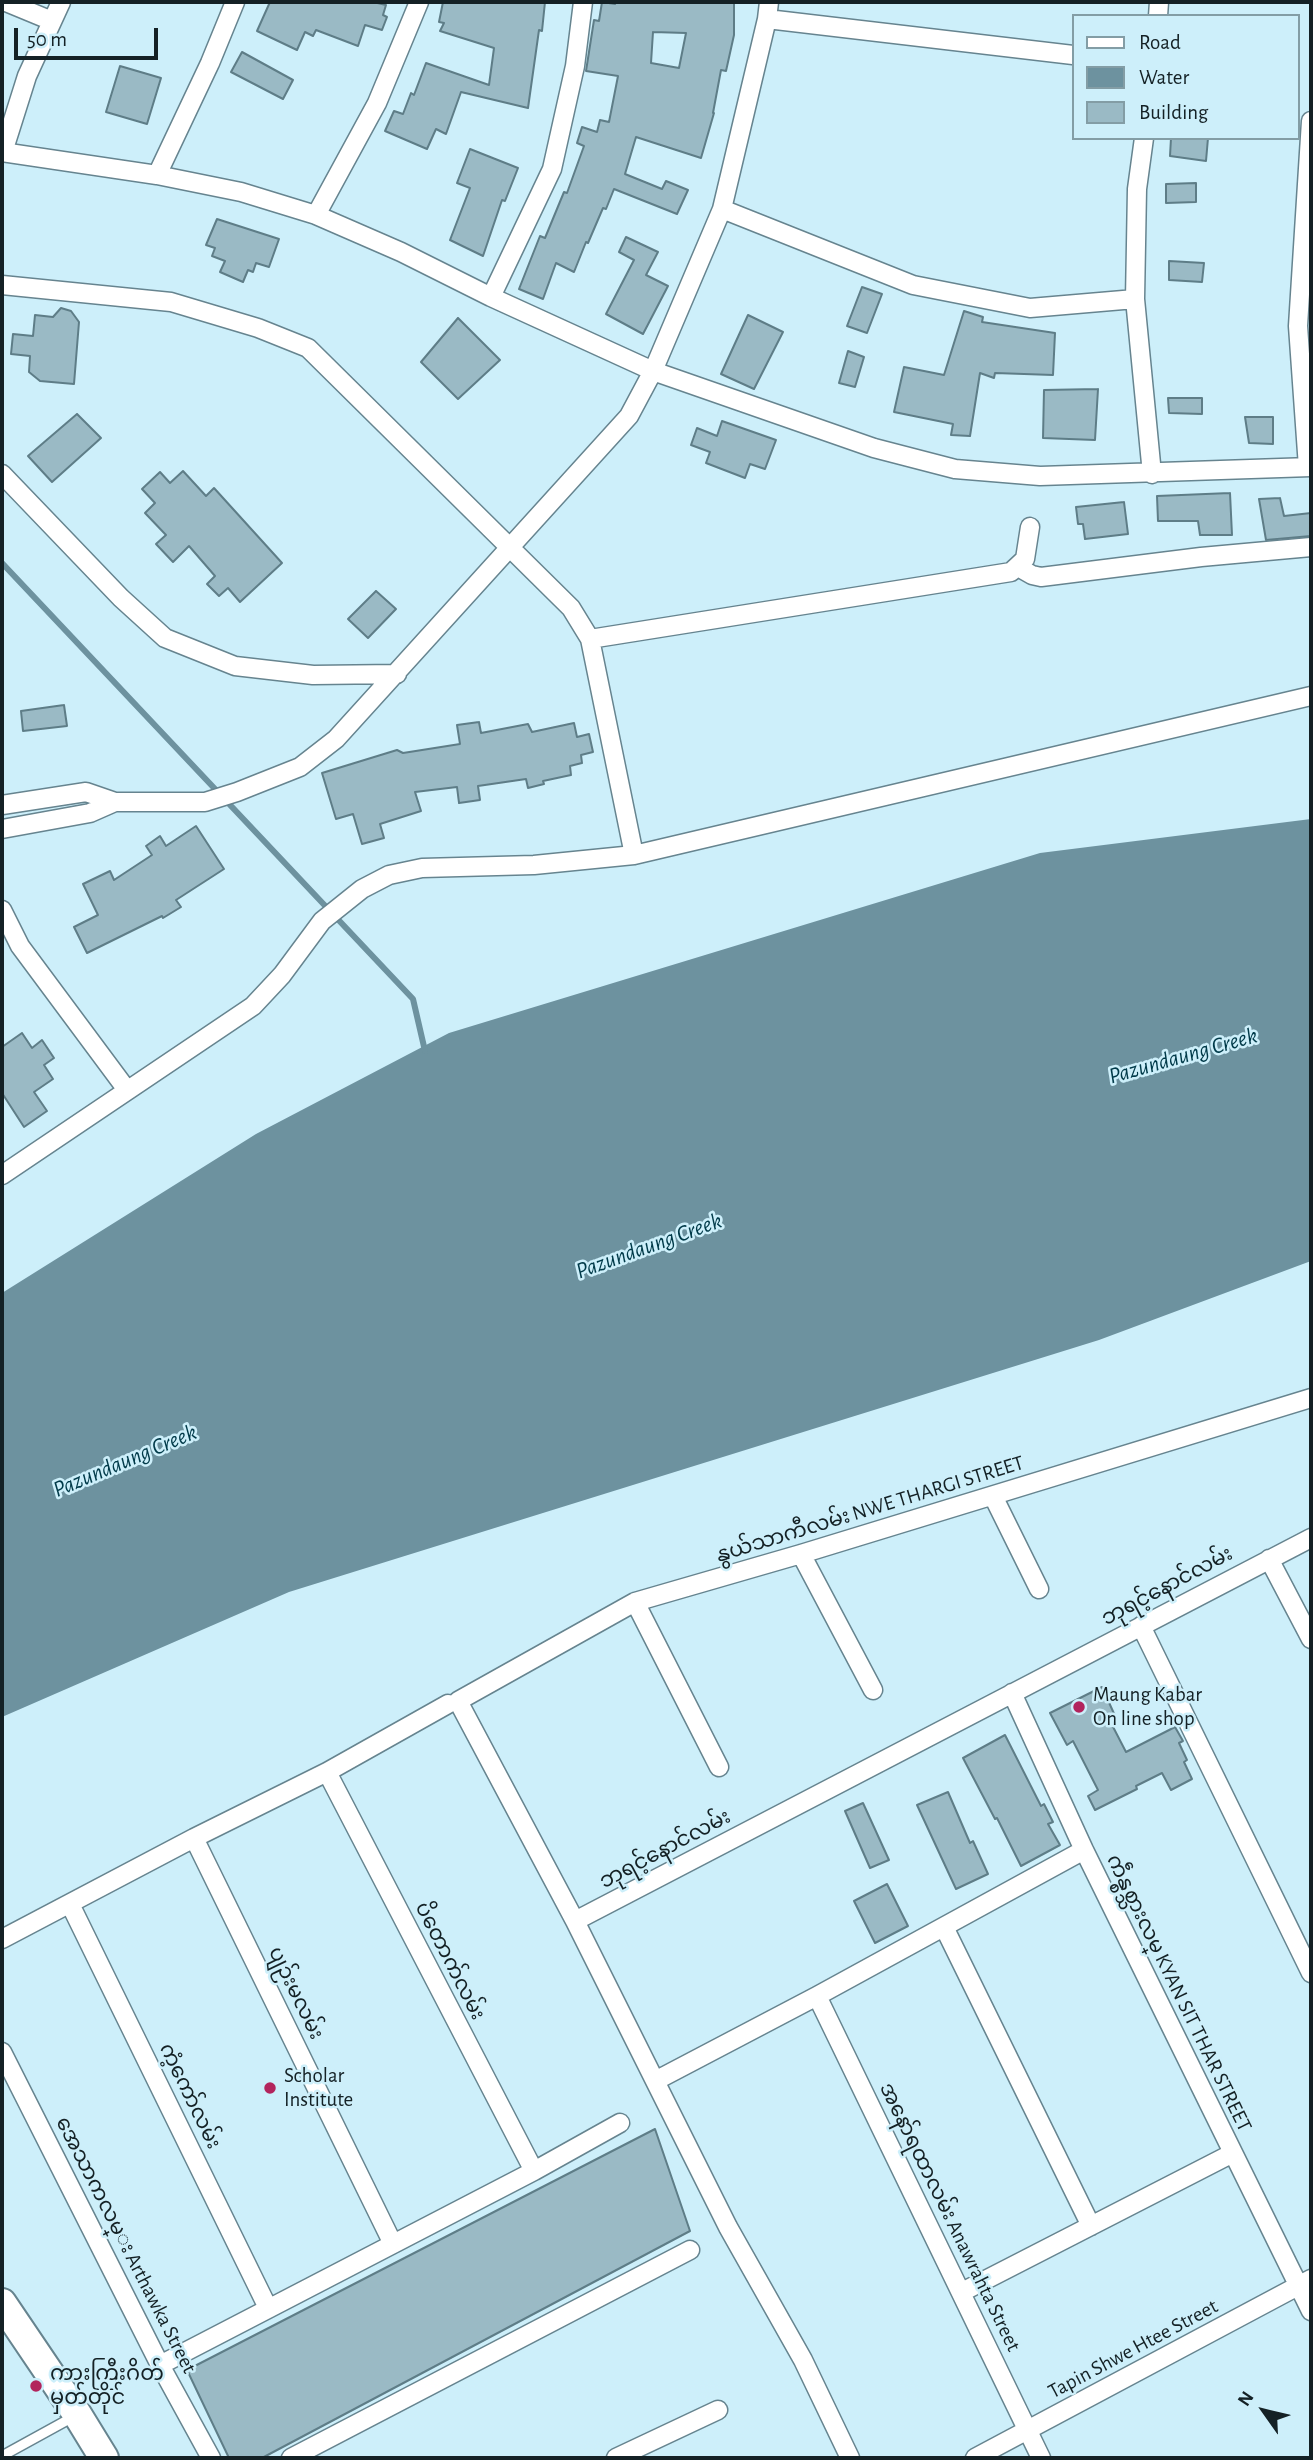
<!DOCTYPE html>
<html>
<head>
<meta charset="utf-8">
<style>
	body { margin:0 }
	#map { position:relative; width:1313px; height:2460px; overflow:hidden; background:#cdeffa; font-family:"Alegreya Sans",sans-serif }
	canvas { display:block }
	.frame { position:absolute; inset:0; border:4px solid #142125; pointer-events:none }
	.legend { position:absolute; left:1072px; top:14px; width:228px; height:126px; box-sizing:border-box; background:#cdeffa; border:2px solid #839da5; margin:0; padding:9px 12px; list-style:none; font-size:21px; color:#142125 }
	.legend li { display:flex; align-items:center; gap:14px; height:35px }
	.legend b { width:35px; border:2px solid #839da5 }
	.north { position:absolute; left:1229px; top:2376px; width:70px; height:70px; -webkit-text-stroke:5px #cdeffa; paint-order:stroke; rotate:304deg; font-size:19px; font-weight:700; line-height:28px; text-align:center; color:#142125 }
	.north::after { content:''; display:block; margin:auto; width:24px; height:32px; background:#142125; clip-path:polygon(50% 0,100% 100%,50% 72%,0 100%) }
	.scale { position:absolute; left:14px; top:28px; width:144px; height:32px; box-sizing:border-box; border:4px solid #142125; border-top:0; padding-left:9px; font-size:21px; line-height:24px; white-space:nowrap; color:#142125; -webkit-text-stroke:5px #cdeffa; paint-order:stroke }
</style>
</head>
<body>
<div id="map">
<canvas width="1313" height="2460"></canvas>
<div class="frame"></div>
<ul class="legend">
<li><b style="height:9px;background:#fff"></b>Road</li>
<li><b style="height:19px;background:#6d929f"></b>Water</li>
<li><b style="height:19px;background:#9abac5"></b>Building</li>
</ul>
<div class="north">N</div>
<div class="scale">50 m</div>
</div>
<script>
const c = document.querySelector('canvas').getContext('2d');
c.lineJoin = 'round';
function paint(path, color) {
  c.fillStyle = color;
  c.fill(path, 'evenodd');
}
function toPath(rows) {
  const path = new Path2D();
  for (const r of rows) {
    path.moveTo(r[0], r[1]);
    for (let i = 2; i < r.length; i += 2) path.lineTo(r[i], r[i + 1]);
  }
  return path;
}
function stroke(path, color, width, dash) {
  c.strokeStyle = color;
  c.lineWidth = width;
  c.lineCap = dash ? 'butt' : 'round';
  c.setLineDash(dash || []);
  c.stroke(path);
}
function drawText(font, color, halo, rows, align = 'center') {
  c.font = font + ' "Alegreya Sans","Noto Sans Myanmar",sans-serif';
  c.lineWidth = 5;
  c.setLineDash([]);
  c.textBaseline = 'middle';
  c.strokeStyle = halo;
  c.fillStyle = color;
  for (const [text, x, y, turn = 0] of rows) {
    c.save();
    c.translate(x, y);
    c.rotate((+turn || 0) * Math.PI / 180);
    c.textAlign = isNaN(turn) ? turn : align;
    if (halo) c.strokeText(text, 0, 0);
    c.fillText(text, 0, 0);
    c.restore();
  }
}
paint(toPath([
	[1311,819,1311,1261,1099,1340,289,1592,2,1717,2,1293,256,1134,449,1033,1040,853]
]), '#6d929f');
stroke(toPath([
	[2,563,413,999,425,1051]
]), '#6d929f', 6);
const building = toPath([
	[270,2,373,2,386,5,383,15,387,17,382,30,365,25,358,46,316,30,313,36,305,32,297,50,257,31,270,2],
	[443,2,545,2,542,31,539,30,528,108,461,92,446,134,436,129,427,149,385,131,394,111,403,114,411,93,414,95,426,63,489,85,494,48,440,31,444,23,439,22,443,2],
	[602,2,615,4,615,2,734,2,734,35,726,71,721,70,713,113,714,113,701,158,636,137,625,174,662,189,666,181,688,190,677,214,614,189,606,209,603,208,588,243,586,242,574,272,556,263,543,299,519,289,540,236,545,238,564,192,567,193,584,146,577,143,582,127,597,132,600,120,609,122,618,76,586,71,594,20,599,21,602,2],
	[653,32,686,33,679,68,651,63,653,32],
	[242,52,293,80,283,99,231,72,242,52],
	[120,66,161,78,147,124,106,112,120,66],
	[1171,138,1208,138,1206,161,1170,156,1171,138],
	[470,149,518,168,505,201,502,200,483,256,450,240,470,188,457,183,470,149],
	[1196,183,1196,202,1166,203,1166,184,1196,183],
	[217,219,279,239,269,267,256,263,253,272,248,270,243,282,220,272,225,261,212,256,215,248,206,245,217,219],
	[626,237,658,252,646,275,668,286,643,334,606,314,634,260,619,252,626,237],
	[1169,261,1204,263,1202,282,1169,280,1169,261],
	[862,287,882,294,867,333,847,326,862,287],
	[61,308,71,311,79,322,74,384,40,381,29,372,30,356,11,354,13,334,33,336,35,315,53,317,61,308],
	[964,311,983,317,982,322,1055,333,1053,375,995,373,994,378,980,373,970,436,951,435,953,424,894,412,904,367,944,375,964,311],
	[748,315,783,332,754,389,721,374,748,315],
	[458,318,500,360,458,399,421,362,458,318],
	[848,351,864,357,855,387,839,383,848,351],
	[1098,389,1095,440,1043,438,1044,390,1098,389],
	[1168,398,1202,398,1202,414,1169,413,1168,398],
	[77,414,101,438,52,482,28,456,77,414],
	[1245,417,1273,417,1273,444,1249,443,1245,417],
	[722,421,776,440,765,469,750,464,745,478,706,463,710,452,691,445,697,428,717,436,722,421],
	[183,471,206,496,214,488,282,563,240,602,228,588,219,596,207,584,215,576,189,546,173,562,156,544,166,535,145,513,155,503,142,489,160,472,170,483,183,471],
	[1230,493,1232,535,1200,535,1198,521,1158,521,1157,496,1230,493],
	[1280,498,1284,516,1311,513,1311,536,1266,540,1259,499,1280,498],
	[1124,502,1128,534,1085,539,1083,524,1078,524,1076,507,1124,502],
	[376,591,396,609,368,638,348,619,376,591],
	[64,705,67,726,23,731,21,711,64,705],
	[479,722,481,733,528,724,532,732,574,723,577,737,589,734,593,752,581,755,582,763,570,766,571,775,543,781,544,784,528,788,526,779,478,786,480,800,459,803,457,787,415,792,421,811,380,824,384,838,362,844,353,814,336,819,322,773,397,750,403,753,460,744,457,725,479,722],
	[196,826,224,869,176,900,181,907,163,918,162,916,87,953,74,927,98,915,83,884,110,871,114,880,152,855,146,846,160,836,166,846,196,826],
	[22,1033,32,1048,42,1040,54,1058,44,1065,53,1079,34,1092,47,1111,24,1127,2,1093,2,1047,22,1033],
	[1102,1687,1116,1718,1110,1721,1126,1752,1175,1727,1183,1741,1179,1743,1187,1760,1184,1762,1192,1779,1171,1790,1162,1773,1136,1786,1137,1789,1095,1810,1088,1796,1098,1790,1073,1741,1067,1745,1050,1713,1102,1687],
	[1005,1735,1041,1806,1044,1804,1053,1822,1048,1824,1060,1845,1021,1866,997,1818,995,1819,963,1758,1005,1735],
	[948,1792,970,1843,973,1841,988,1874,956,1889,917,1805,948,1792],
	[863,1803,889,1860,870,1868,845,1811,863,1803],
	[887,1884,908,1926,875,1943,854,1901,887,1884],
	[655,2129,690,2231,262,2458,229,2458,187,2370,655,2129]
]);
paint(building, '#9abac5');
stroke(building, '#5e7d87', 2);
const lane = toPath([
	[2,2456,73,2417]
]);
const street = toPath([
	[6,2,52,21],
	[1158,16,1159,2],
	[767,19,1073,55],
	[1144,138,1137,189,1135,299,1152,474],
	[2,152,157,175,241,192,316,215,401,252,491,297,653,371,874,448,955,469,1040,476,1311,467],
	[3,152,27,76,61,2],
	[157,175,210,63,235,2],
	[722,209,913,285,1030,308,1135,299],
	[316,215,377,103,419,2],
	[2,285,171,302,258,328,308,348,571,608,590,639,634,855],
	[491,297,552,169,575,66,583,2],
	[1308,467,1298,326,1311,121],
	[2,474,121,598,165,638,235,666,313,675,397,674],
	[1018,567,1032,575,1041,577,1201,557,1311,547],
	[590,639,1011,572,1025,559,1030,527],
	[2,805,86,792,115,802,205,802,237,792,300,767,336,739,629,416,653,371,722,209,767,19,769,2],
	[2,829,90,813,115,802],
	[2,910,20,946,127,1090],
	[2,1175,253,1006,282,975,322,921,362,889,389,875,422,868,534,865,634,855,1311,696],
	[993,1496,1039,1589],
	[801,1554,873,1690],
	[1269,1559,1311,1639],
	[635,1602,719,1767],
	[1141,1626,1311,1973],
	[1012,1693,1084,1850,1311,2311],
	[327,1772,534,2171],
	[194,1838,393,2244],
	[70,1904,268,2308],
	[575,1921,458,1701,635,1602,801,1554,1311,1398],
	[944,1927,1091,2226],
	[2,1939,194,1838,327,1772,448,1704],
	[817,1996,1041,2458],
	[2,2052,160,2365,211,2458],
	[655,2081,817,1996,1084,1850],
	[962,2292,1233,2153],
	[160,2365,534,2171,620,2123],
	[291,2458,690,2250],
	[616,2458,718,2410],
	[850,2458,803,2360,728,2227,575,1921,1311,1538],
	[975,2458,1311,2279]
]);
const primary = toPath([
	[2,2303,77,2414,104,2458]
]);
stroke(lane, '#66848f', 12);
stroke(street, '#66848f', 21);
stroke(primary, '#66848f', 32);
stroke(lane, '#fff', 9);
stroke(street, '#fff', 18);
stroke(primary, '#fff', 28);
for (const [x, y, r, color] of [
	[1079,1707,7,"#b2245c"],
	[270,2088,7,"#b2245c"],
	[36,2386,7,"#b2245c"]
]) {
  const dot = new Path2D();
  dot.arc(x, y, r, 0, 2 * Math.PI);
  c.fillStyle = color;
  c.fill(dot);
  stroke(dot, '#cdeffa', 2.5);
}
drawText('21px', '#142125', '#cdeffa', [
	["နွယ်သာကီလမ်း NWE THARGI STREET",870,1509,-17],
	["ဘုရင့်နောင်လမ်း",1167,1586,-28],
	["ဘုရင့်နောင်လမ်း",665,1849,-28],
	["ပိတောက်လမ်း",450,1961,63],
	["ပျဉ်းမလမ်း",296,1993,64],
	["ကဵန္စစ္သားလမ္ KYAN SIT THAR STREET",1179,1993,64],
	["ကံ့ကော်လမ်း",190,2096,64],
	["အနော်ရထာလမ်း Anawrahta Street",950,2217,64],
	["အေသာကလမ္း Arthawka Street",126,2245,63],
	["Tapin Shwe Htee Street",1133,2349,-28]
]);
drawText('21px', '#142125', '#cdeffa', [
	["Maung Kabar",1093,1695],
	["On line shop",1093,1719],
	["Scholar",284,2076],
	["Institute",284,2100],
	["ကားကြီးဂိတ်",50,2374],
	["မှတ်တိုင်",50,2398]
], 'left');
drawText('italic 23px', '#003a49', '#cdeffa', [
	["Pazundaung Creek",1183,1056,-16],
	["Pazundaung Creek",649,1246,-20],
	["Pazundaung Creek",125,1461,-23]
]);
</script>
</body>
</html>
